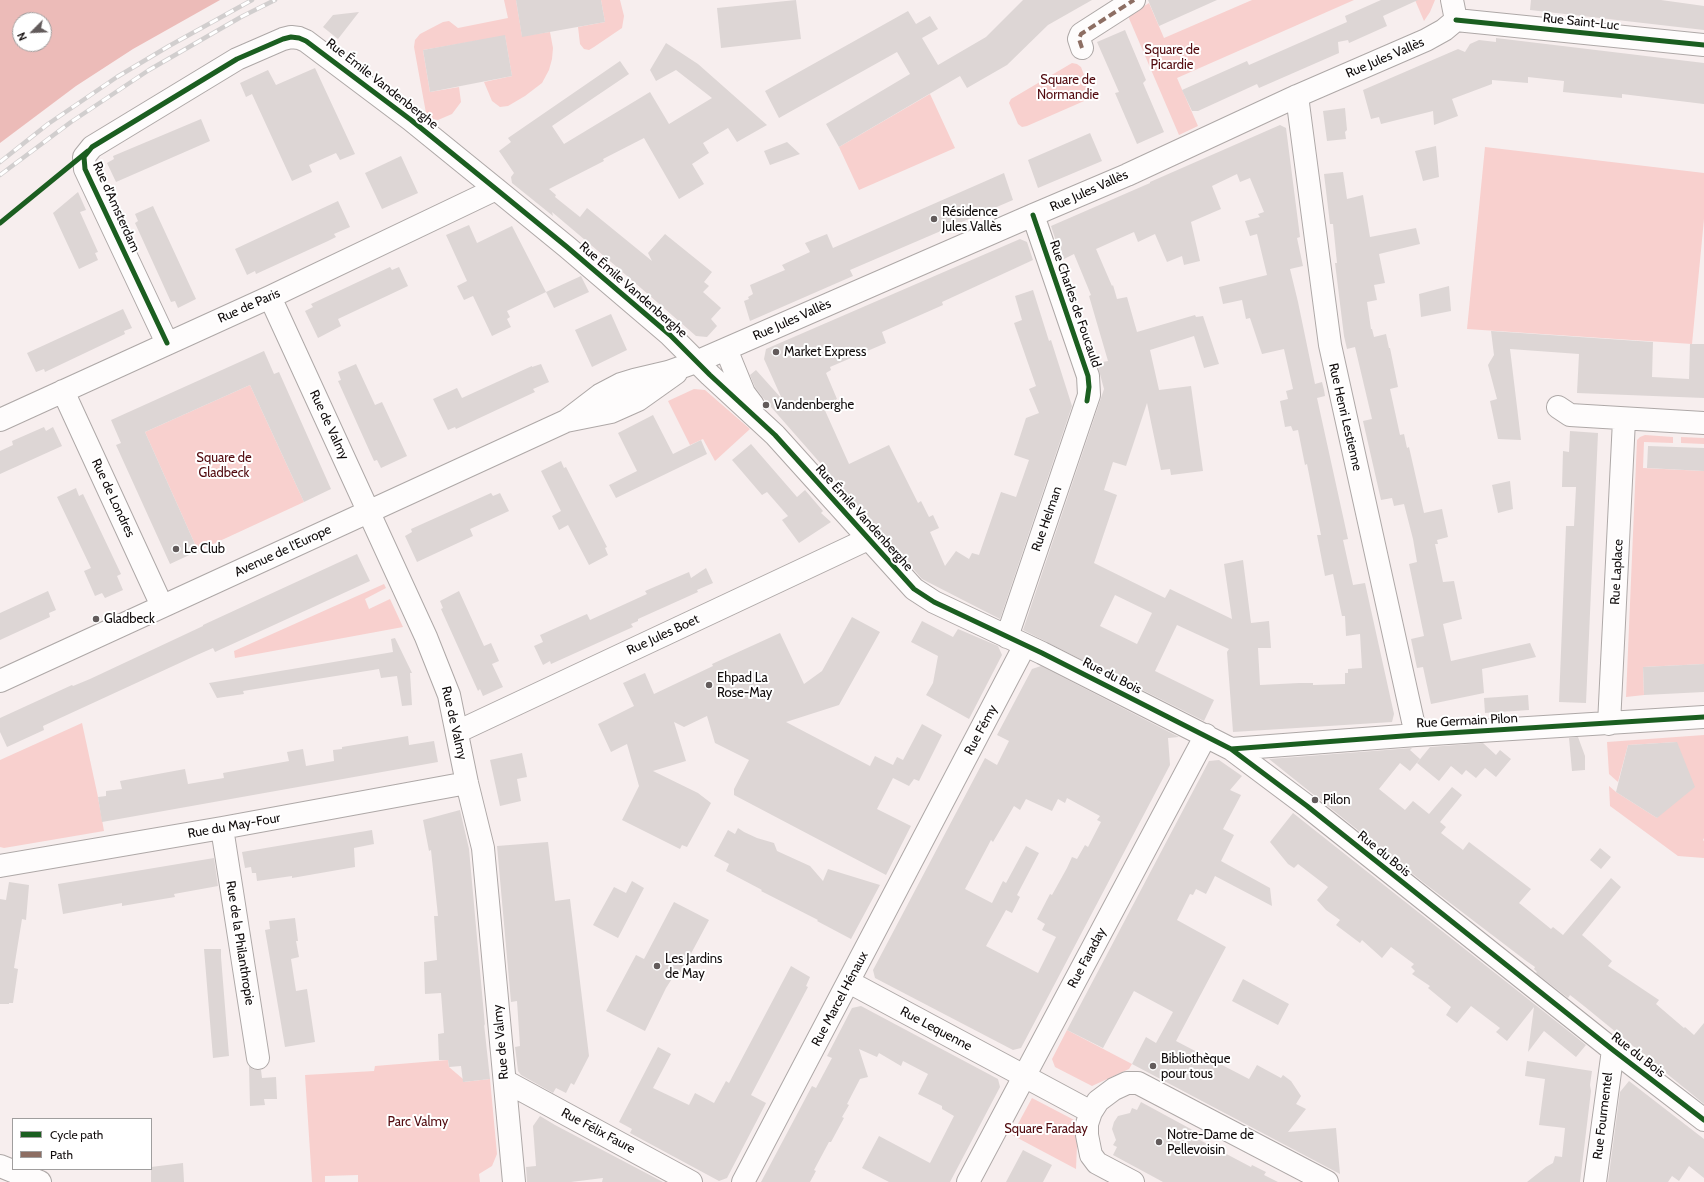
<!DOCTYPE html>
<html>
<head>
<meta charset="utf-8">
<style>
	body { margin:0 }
	#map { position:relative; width:1704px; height:1182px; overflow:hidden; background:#f7eeee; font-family:Cabin,sans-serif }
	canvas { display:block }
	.legend { position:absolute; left:12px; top:1118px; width:140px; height:52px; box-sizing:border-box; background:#fff; border:1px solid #a09e9e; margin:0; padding:5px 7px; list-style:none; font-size:12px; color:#110c0c }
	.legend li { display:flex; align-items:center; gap:8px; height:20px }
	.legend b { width:20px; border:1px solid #a09e9e }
	.north { position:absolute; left:12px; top:12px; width:40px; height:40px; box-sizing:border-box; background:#fff; border:1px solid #a09e9e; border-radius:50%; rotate:246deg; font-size:11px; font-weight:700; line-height:16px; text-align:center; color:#110c0c }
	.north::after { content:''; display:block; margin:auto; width:14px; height:18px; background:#625b5b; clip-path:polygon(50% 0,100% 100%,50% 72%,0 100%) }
</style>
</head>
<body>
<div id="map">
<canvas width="1704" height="1182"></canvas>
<ul class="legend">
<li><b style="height:5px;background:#1b5e20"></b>Cycle path</li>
<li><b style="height:5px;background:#8d6e63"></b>Path</li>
</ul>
<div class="north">N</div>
</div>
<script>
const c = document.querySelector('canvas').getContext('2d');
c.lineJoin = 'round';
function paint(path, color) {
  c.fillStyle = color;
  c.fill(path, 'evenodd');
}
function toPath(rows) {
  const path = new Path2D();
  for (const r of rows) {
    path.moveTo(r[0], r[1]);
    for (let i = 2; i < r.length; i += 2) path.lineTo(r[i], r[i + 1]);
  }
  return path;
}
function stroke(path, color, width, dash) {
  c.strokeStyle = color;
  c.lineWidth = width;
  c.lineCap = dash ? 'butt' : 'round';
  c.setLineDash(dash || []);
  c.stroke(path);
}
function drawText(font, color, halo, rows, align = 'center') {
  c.font = font + ' Cabin,sans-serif';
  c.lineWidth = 4;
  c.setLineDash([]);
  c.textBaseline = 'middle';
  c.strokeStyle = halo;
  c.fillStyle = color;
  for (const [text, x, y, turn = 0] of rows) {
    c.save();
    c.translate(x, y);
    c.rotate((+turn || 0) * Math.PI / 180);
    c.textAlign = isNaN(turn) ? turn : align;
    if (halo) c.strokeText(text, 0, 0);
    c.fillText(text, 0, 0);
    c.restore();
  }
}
paint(toPath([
	[504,0,516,0,522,36,550,32,553,48,552,59,549,70,542,83,525,96,508,106,500,107,492,101,484,82,512,76,505,36,423,50,430,92,459,87,461,102,452,114,438,120,432,119,426,113,414,47,415,40,420,34,443,22,449,21,458,28,508,18],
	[601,0,620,0,624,16,622,28,594,47,589,50,584,49,580,44,578,27,605,22],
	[1252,0,1354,0,1177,78,1198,126,1179,135,1128,16,1149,3,1164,38],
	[1415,0,1435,0,1430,12,1424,21],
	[1072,63,1077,64,1081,67,1091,93,1091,98,1027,126,1022,127,1018,124,1009,103,1011,99],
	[930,94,955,148,859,190,839,147],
	[1485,147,1704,173,1704,219,1692,344,1467,329],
	[250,385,304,502,198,551,145,432],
	[694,389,705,390,750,429,715,461,703,439,690,445,668,401],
	[1645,435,1673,437,1673,443,1644,442,1643,468,1704,471,1704,664,1643,667,1644,695,1626,697,1637,440,1640,437],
	[1681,437,1704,438,1704,444,1681,443],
	[384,584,386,588,365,599,369,609,390,599,403,627,235,658,234,651],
	[82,723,98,797,104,831,4,848,0,847,0,760],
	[1704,735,1704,838,1703,840,1704,841,1704,858,1678,856,1610,806,1609,786,1616,792,1657,818,1677,742,1628,745,1618,782,1609,774,1607,742],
	[1067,1030,1132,1064,1129,1069,1092,1086,1055,1067,1052,1059],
	[448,1060,449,1067,463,1079,463,1082,490,1079,497,1154,492,1166,479,1174,480,1182,358,1182,358,1175,325,1176,325,1182,312,1182,305,1075,374,1071,375,1066],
	[1032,1098,1078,1122,1076,1169,1012,1135]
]), '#f8d0ce');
paint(toPath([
	[0,0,220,0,133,49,76,86,0,143],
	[20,20,44,20,44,44,20,44]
]), '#ecbbb8');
paint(toPath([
	[516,0,601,0,605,22,522,37],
	[796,0,801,39,721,48,717,8],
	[1023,0,1092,0,1048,25,1007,65,967,88,960,76,839,147,826,124,910,74,897,52,779,118,765,91,908,11,916,24,930,16,938,29,922,38,938,65,986,37],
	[1148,0,1217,0,1159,26],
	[1381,0,1418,0,1383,16,1387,26,1349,43,1348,40,1338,42,1339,53,1259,88,1257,84,1198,111,1192,111,1182,90,1247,61,1249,65,1347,22,1345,16],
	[1531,0,1661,0,1704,6,1704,30,1530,10],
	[359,12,338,39,323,27,333,15],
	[1125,30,1146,80,1143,83,1164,132,1137,144,1115,93,1119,92,1097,42],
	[505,35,512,76,430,92,423,50],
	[1496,38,1704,63,1704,104,1622,94,1622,98,1563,92,1564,81,1528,77,1528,83,1492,80,1492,84,1452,99,1458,116,1434,125,1433,111,1381,124,1379,117,1371,119,1363,90,1458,49,1465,52,1470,44,1479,40,1496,42],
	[666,43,698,64,767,125,737,142,728,128,703,143,709,153,692,164,704,184,679,199,644,138,603,159,604,161,549,189,556,195,555,197,580,217,587,208,652,261,648,253,665,234,712,272,704,282,709,286,703,292,721,308,711,319,717,326,707,337,696,336,611,262,552,212,553,216,512,183,511,177,514,173,499,151,511,142,508,138,620,61,629,74,552,126,564,144,650,92,669,124,712,98,676,70,656,81,650,70],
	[315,68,355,154,340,160,336,153,309,165,312,172,292,181,252,94,246,97,240,83,268,70,276,85],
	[1345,108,1347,130,1345,132,1346,139,1327,141,1323,111],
	[201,119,210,141,116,182,107,163,114,159,113,156],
	[1280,125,1286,128,1300,237,1297,238,1303,266,1290,269,1298,302,1315,384,1322,382,1324,390,1325,396,1317,398,1348,539,1343,540,1353,585,1365,583,1394,714,1392,722,1233,732,1227,652,1229,649,1177,625,1155,671,1214,700,1204,721,1023,630,1104,389,1097,363,1108,361,1089,296,1091,295,1074,254,1062,260,1051,226,1150,183,1150,182],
	[1237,174,1240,182,1250,178,1264,212,1258,214,1260,217,1245,221,1250,236,1257,234,1267,275,1219,287,1223,304,1242,300,1246,319,1250,318,1262,354,1284,349,1293,389,1286,391,1288,399,1280,401,1285,427,1291,426,1293,431,1298,430,1305,465,1307,464,1321,535,1317,535,1325,576,1333,574,1342,616,1345,616,1346,636,1360,634,1362,668,1348,669,1348,673,1345,673,1345,684,1313,685,1313,683,1299,683,1260,685,1258,648,1271,648,1269,621,1251,623,1243,560,1224,564,1232,619,1170,589,1165,598,1094,563,1117,495,1104,490,1113,462,1126,466,1147,403,1161,470,1170,469,1171,475,1203,471,1191,386,1159,390,1150,350,1194,336,1204,368,1219,364,1203,316,1196,317,1195,315,1137,332,1127,297,1117,299,1113,285,1112,286,1096,249,1134,232,1138,242,1155,234,1167,262,1182,256,1184,265,1200,261,1191,222,1221,209,1212,186],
	[1115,595,1152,613,1137,644,1100,626],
	[1090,133,1102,161,1038,188,1028,160],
	[787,142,800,154,770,165,764,151],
	[1436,146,1439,177,1423,181,1415,151],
	[401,156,418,193,382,209,365,173],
	[1343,172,1347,199,1363,195,1370,237,1416,228,1420,244,1379,254,1385,283,1374,285,1377,300,1367,302,1371,329,1372,329,1374,337,1386,334,1389,348,1390,348,1398,387,1390,389,1400,435,1404,434,1407,448,1409,447,1424,513,1442,509,1448,537,1437,540,1438,544,1435,544,1443,582,1454,581,1462,619,1443,624,1451,661,1530,643,1536,657,1482,669,1484,693,1431,704,1423,667,1417,668,1411,639,1424,636,1409,564,1417,562,1413,539,1404,504,1394,506,1392,498,1381,500,1363,421,1372,419,1355,347,1347,349,1344,336,1335,263,1337,263,1333,224,1330,224,1324,174],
	[1004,173,1013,200,850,270,853,276,750,321,744,301,749,299,748,297,753,294,750,285,785,270,782,265,810,252,805,243,827,234,833,248],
	[78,192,86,210,80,212,98,252,95,253,98,260,79,269,53,213],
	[338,201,350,227,334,234,336,237,328,241,256,274,255,271,247,275,235,249],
	[153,206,196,299,178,308,175,301,171,302,135,223,138,221,135,214],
	[469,225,477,243,512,226,546,292,507,311,510,317,507,319,511,327,492,336,473,296,464,300,457,286,467,281,446,235],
	[1020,239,1027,242,1033,260,942,302,943,305,882,332,886,343,830,367,831,370,826,373,837,399,823,406,849,464,889,445,918,503,921,501,929,517,933,515,939,528,930,532,945,566,956,551,969,559,972,553,979,555,1001,492,1016,497,1029,460,1014,455,1026,418,1039,413,1029,389,1036,386,1014,323,1022,320,1015,296,1033,290,1049,341,1051,340,1072,406,1000,619,922,579,764,399,755,387,750,375,756,370,782,399,764,359,766,349],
	[390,267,392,270,399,267,408,286,338,319,341,326,318,338,305,311,313,307,311,304],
	[581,276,589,292,554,308,546,292],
	[1449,286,1451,311,1421,317,1419,294],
	[123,309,132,328,124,331,125,334,45,372,44,369,36,372,27,353],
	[611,314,627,350,592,367,575,330],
	[1491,331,1653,342,1652,377,1689,379,1690,344,1704,344,1704,398,1577,393,1579,354,1510,349,1521,440,1498,439,1490,401,1497,399,1488,365,1494,355],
	[264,351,274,374,279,372,331,489,304,502,250,385,145,432,198,551,170,564,116,445,121,443,111,420],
	[356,364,375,405,382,402,407,456,381,468,377,460,374,461,338,381,341,380,338,372],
	[541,364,549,382,533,389,535,392,456,429,455,427,448,430,433,399,457,388,462,398,532,366,532,367],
	[653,415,673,454,701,440,707,454,616,498,609,485,637,471,618,433],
	[44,427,46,431,53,427,62,446,0,474,0,451,13,445,12,441],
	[1570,431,1598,433,1586,703,1559,702,1566,526,1574,526,1576,487,1562,487,1563,451,1569,452],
	[751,444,797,497,805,490,823,511,821,513,831,522,799,543,782,520,788,516,767,492,762,495,732,460],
	[1648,446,1704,448,1704,471,1647,468],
	[561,461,564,468,566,467,607,547,605,548,608,555,589,565,568,525,559,530,552,516,561,511,541,471],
	[1510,481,1513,509,1498,513,1492,485],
	[76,488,79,496,83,494,121,574,117,576,123,590,105,598,102,593,95,596,84,571,91,568,57,497],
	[491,493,493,496,500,493,509,511,470,529,473,536,417,562,405,536,412,532,411,529],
	[357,554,370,581,215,652,213,648,197,655,43,726,44,730,7,747,0,732,0,718,72,685,73,686,90,679,203,626,203,625],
	[706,568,713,583,697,590,698,592,638,619,638,621,631,624,633,627,551,664,550,661,543,665,534,646,543,642,540,635,587,614,590,620,647,594,645,591,689,572,691,578],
	[48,591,56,610,49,613,50,617,0,640,0,613],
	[459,591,484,646,491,643,499,661,492,664,503,687,483,696,480,689,478,691,441,609,443,608,440,601],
	[852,617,880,632,839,705,786,722,870,766,875,756,893,765,897,757,903,760,922,724,942,735,919,781,914,779,909,786,893,778,877,809,911,826,886,875,734,795,734,789,749,760,715,743,707,716,684,727,674,722,686,761,653,771,698,793,711,803,687,847,682,845,680,849,622,820,639,786,627,744,611,752,598,724,634,706,623,683,645,673,654,694,713,666,712,664,780,633,804,684,822,671],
	[922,621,953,637,958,629,998,646,1002,655,969,719,926,695,933,683,938,656,911,642],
	[395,638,412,673,410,673,412,705,402,706,397,676,381,678,379,669,243,691,244,694,217,698,209,683,393,652,391,639],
	[1704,664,1704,692,1644,695,1643,667],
	[1041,666,1179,737,1168,738,1170,765,1021,1048,1013,1050,875,978,873,970,985,758,997,765,1009,741,997,735,1032,669],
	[1067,798,1100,816,1097,820,1101,822,1088,847,1085,845,1077,859,1072,857,1067,868,1052,895,1050,894,1037,919,1045,924,1042,930,1056,937,1038,973,986,946,1006,910,1012,913,1020,897,1017,895,1039,853,1026,846,1006,883,1003,881,992,903,965,889,991,840,993,842,1014,806,1020,810,1026,799,1052,811,1058,799,1065,803],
	[1528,695,1529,710,1485,713,1484,698],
	[408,736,409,745,434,741,438,762,102,822,98,797,106,796,106,791,122,789,120,781,185,769,188,784,224,778,223,773,289,761,287,752,303,749,306,766,334,761,333,750,342,749,342,747],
	[1578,737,1585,756,1585,770,1572,771,1569,738],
	[1677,742,1695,787,1657,818,1616,792,1628,745],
	[1483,743,1496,755,1500,750,1511,759,1496,777,1485,768,1476,778,1466,770,1462,775,1451,766,1439,781,1417,763,1430,747],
	[1412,748,1410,750,1420,759,1410,771,1400,763,1379,789,1405,810,1413,801,1429,814,1452,787,1462,795,1440,822,1446,827,1441,833,1463,850,1469,842,1531,889,1519,903,1551,929,1553,927,1563,935,1611,878,1621,887,1582,935,1612,961,1608,966,1659,1000,1656,1004,1684,1028,1685,1027,1694,1035,1704,1023,1704,1104,1584,1006,1570,995,1568,998,1536,973,1537,972,1534,969,1535,967,1525,960,1424,883,1269,759],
	[522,753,527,777,517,779,521,801,500,806,490,760],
	[1219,760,1242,776,1230,790,1241,795,1223,829,1234,835,1221,861,1270,888,1272,906,1215,876,1206,894,1196,889,1193,895,1190,894,1177,920,1226,947,1176,1041,1249,1079,1257,1065,1281,1078,1283,1075,1291,1081,1301,1096,1296,1104,1306,1109,1288,1132,1336,1128,1340,1174,1132,1064,1146,1037,1156,1043,1173,1012,1134,991,1103,1048,1067,1030,1209,761],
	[460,810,469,849,485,1026,484,1024,490,1079,463,1082,461,1066,449,1067,448,1060,439,1060,438,1034,444,1033,441,993,425,994,424,962,437,960,434,916,438,916,431,850,429,851,423,820],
	[1293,813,1586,1045,1576,1057,1544,1031,1528,1052,1534,1007,1507,1041,1496,1032,1500,1028,1471,1006,1457,1023,1446,1015,1451,1007,1428,988,1430,986,1412,974,1415,971,1411,967,1414,964,1391,947,1382,958,1362,940,1360,943,1336,925,1340,920,1326,910,1317,900,1328,887,1298,864,1294,868,1288,864,1270,842],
	[738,828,744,832,757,838,774,843,777,851,810,866,823,881,828,869,880,885,851,939,817,921,818,920,761,891,762,890,726,871,729,864,714,856,728,830,735,834],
	[372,830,374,844,354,848,355,867,292,878,292,876,257,881,256,873,252,873,251,867,245,868,242,852],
	[548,842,555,901,570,899,589,1056,574,1085,571,1083,566,1093,556,1088,553,1093,521,1075,518,1071,515,1047,520,1046,517,1001,511,1002,497,846],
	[1600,848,1611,857,1601,869,1590,860],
	[214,858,218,886,174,894,175,897,122,906,122,903,63,914,58,884],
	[632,881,644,888,618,938,593,925,614,887,626,893],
	[9,882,29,885,26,920,22,919,14,968,18,969,13,1003,9,1003,9,1004,0,1004,0,899,6,900],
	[674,902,709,920,679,976,675,974,666,988,645,1031,606,1011,636,955,644,959],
	[295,918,298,941,296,941,299,957,291,959,296,991,307,989,315,1042,285,1047,265,930,270,929,269,921],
	[204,949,221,949,221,957,229,1056,213,1058],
	[791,966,810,977,806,986,808,987,751,1095,766,1103,727,1178,719,1181,630,1133,632,1129,619,1122,658,1047,671,1054,653,1088,689,1105,695,1093,714,1103,726,1081,729,1083],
	[1243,979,1289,1004,1278,1025,1232,1001],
	[861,1006,998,1079,1000,1087,950,1182,889,1182,862,1168,879,1136,930,1163,954,1116,942,1109,942,1106,918,1094,928,1074,903,1061,901,1066,879,1053,877,1057,859,1049,868,1077,860,1079,847,1104,849,1105,842,1117,844,1118,831,1142,829,1142,814,1170,816,1171,810,1182,761,1182,812,1086,816,1088,832,1058,827,1056,852,1008],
	[1527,1061,1592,1071,1590,1085,1591,1091,1580,1182,1527,1182,1546,1167,1553,1163,1555,1156,1562,1157,1565,1128,1539,1125,1545,1079,1525,1076],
	[249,1066,254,1070,261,1070,262,1078,276,1077,277,1099,264,1099,265,1105,250,1106],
	[1629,1081,1704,1139,1704,1178,1689,1166,1679,1181,1672,1176,1668,1182,1608,1182,1620,1092],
	[1141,1102,1200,1134,1198,1139,1251,1167,1252,1165,1266,1172,1264,1175,1278,1182,1163,1182,1113,1155,1117,1147,1113,1145,1116,1140,1112,1129,1114,1122,1118,1116,1130,1113,1132,1108,1137,1110],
	[540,1116,555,1125,663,1182,602,1182,603,1178,571,1182,527,1182,526,1167,536,1166,533,1126],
	[1023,1150,1052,1165,1043,1182,1006,1182],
	[183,1163,184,1182,151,1182,151,1167]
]), '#ddd6d5');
const minor = toPath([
	[1452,0,1456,20],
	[1456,20,1704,45],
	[1082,48,1079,39,1081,34,1134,0],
	[1297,96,1330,345,1416,735],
	[270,297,426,637,449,695,467,783,483,848,514,1182],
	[167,343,85,169,84,157,92,147,237,59,283,39,291,37,299,38,306,41,411,120,496,189,567,247,670,335,710,375,775,435,914,589,934,602,1042,653,1231,749,1307,806,1613,1050,1704,1120],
	[726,349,744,393,753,405],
	[63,391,162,606],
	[1558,407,1570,415,1704,423],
	[0,420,270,297,496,189],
	[566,421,600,395,621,384,634,380,668,372,696,362,1033,215,1127,175,1297,96,1426,40,1444,30,1456,20],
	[1007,637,1089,395,1088,376,1033,215],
	[0,681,566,421,611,412,638,400,676,373],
	[1609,724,1624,420],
	[457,732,868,539],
	[1231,749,1416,735,1704,717],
	[222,828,258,1058],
	[0,866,222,828,467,783],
	[849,982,1091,1112],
	[505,1081,691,1182],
	[0,1166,40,1182],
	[743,1182,1025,645],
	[968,1182,1206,735],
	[1133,1182,1097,1163,1091,1155,1087,1135,1087,1124,1091,1112,1098,1101,1114,1089,1127,1083,1138,1083,1327,1182],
	[1595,1182,1613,1050]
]);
stroke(minor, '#aea8a7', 24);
stroke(minor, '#fefcfc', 22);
const rail = toPath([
	[0,162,48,124,117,77,169,46,252,0],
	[0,175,71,122,149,70,241,17,275,0]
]);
stroke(rail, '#d1cece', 4.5);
stroke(rail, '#fff', 3, [9]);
stroke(toPath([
	[1082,48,1079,39,1081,34,1134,0]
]), '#8d6e63', 4, [8, 4]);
stroke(toPath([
	[1456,20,1704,45],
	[1033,215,1088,376,1089,387,1087,401],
	[0,223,88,151],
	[167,343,85,169,84,157,92,147,237,59,283,39,291,37,299,38,306,41,411,120,496,189,567,247,670,335,710,375,775,435,914,589,934,602,1042,653,1231,749,1307,806,1613,1050,1704,1120],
	[1231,749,1416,735,1704,717]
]), '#1b5e20', 5);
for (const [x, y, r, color] of [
	[934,219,4,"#625b5b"],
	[776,352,4,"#625b5b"],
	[766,405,4,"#625b5b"],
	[176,549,4,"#625b5b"],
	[96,619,4,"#625b5b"],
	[709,685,4,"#625b5b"],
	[1315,800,4,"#625b5b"],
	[657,966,4,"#625b5b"],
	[1153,1066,4,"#625b5b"],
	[1159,1142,4,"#625b5b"]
]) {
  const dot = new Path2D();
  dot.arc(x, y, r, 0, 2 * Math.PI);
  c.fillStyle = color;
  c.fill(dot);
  stroke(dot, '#fff', 1.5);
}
drawText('13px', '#110c0c', '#fff', [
	["Rue Saint-Luc",1581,22,6],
	["Rue Jules Vallès",1385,58,-23],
	["Rue Émile Vandenberghe",382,84,38],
	["Rue Jules Vallès",1089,191,-24],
	["Rue d'Amsterdam",116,207,66],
	["Rue Émile Vandenberghe",633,290,41],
	["Rue Charles de Foucauld",1075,304,71],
	["Rue de Paris",249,306,-24],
	["Rue Jules Vallès",792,320,-24],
	["Rue Henri Lestienne",1345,417,77],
	["Rue de Valmy",329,425,65],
	["Rue de Londres",113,498,65],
	["Rue Émile Vandenberghe",864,518,48],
	["Rue Helman",1047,519,-71],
	["Avenue de l'Europe",283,551,-25],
	["Rue Laplace",1617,572,-87],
	["Rue Jules Boet",663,635,-25],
	["Rue du Bois",1112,676,27],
	["Rue Germain Pilon",1467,721,-3],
	["Rue de Valmy",454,723,77],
	["Rue Fémy",981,730,-62],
	["Rue du May-Four",234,826,-10],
	["Rue du Bois",1384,854,39],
	["Rue de la Philanthropie",240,943,81],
	["Rue Faraday",1087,958,-62],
	["Rue Marcel Hénaux",840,999,-62],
	["Rue Lequenne",936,1029,28],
	["Rue de Valmy",501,1042,-95],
	["Rue du Bois",1638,1055,38],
	["Rue Fourmentel",1603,1116,-83],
	["Rue Félix Faure",598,1131,28]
]);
drawText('13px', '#520a0e', '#fff', [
	["Square de",1172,50],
	["Picardie",1172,65],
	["Square de",1068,80],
	["Normandie",1068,95],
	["Square de",224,458],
	["Gladbeck",224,473],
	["Parc Valmy",418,1122],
	["Square Faraday",1046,1129]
]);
drawText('13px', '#110c0c', '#fff', [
	["Résidence",942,212],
	["Jules Vallès",942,227],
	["Market Express",784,352],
	["Vandenberghe",774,405],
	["Le Club",184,549],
	["Gladbeck",104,619],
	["Ehpad La",717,678],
	["Rose-May",717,693],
	["Pilon",1323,800],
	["Les Jardins",665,959],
	["de May",665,974],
	["Bibliothèque",1161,1059],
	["pour tous",1161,1074],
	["Notre-Dame de",1167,1135],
	["Pellevoisin",1167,1150]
], 'left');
</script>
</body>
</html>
